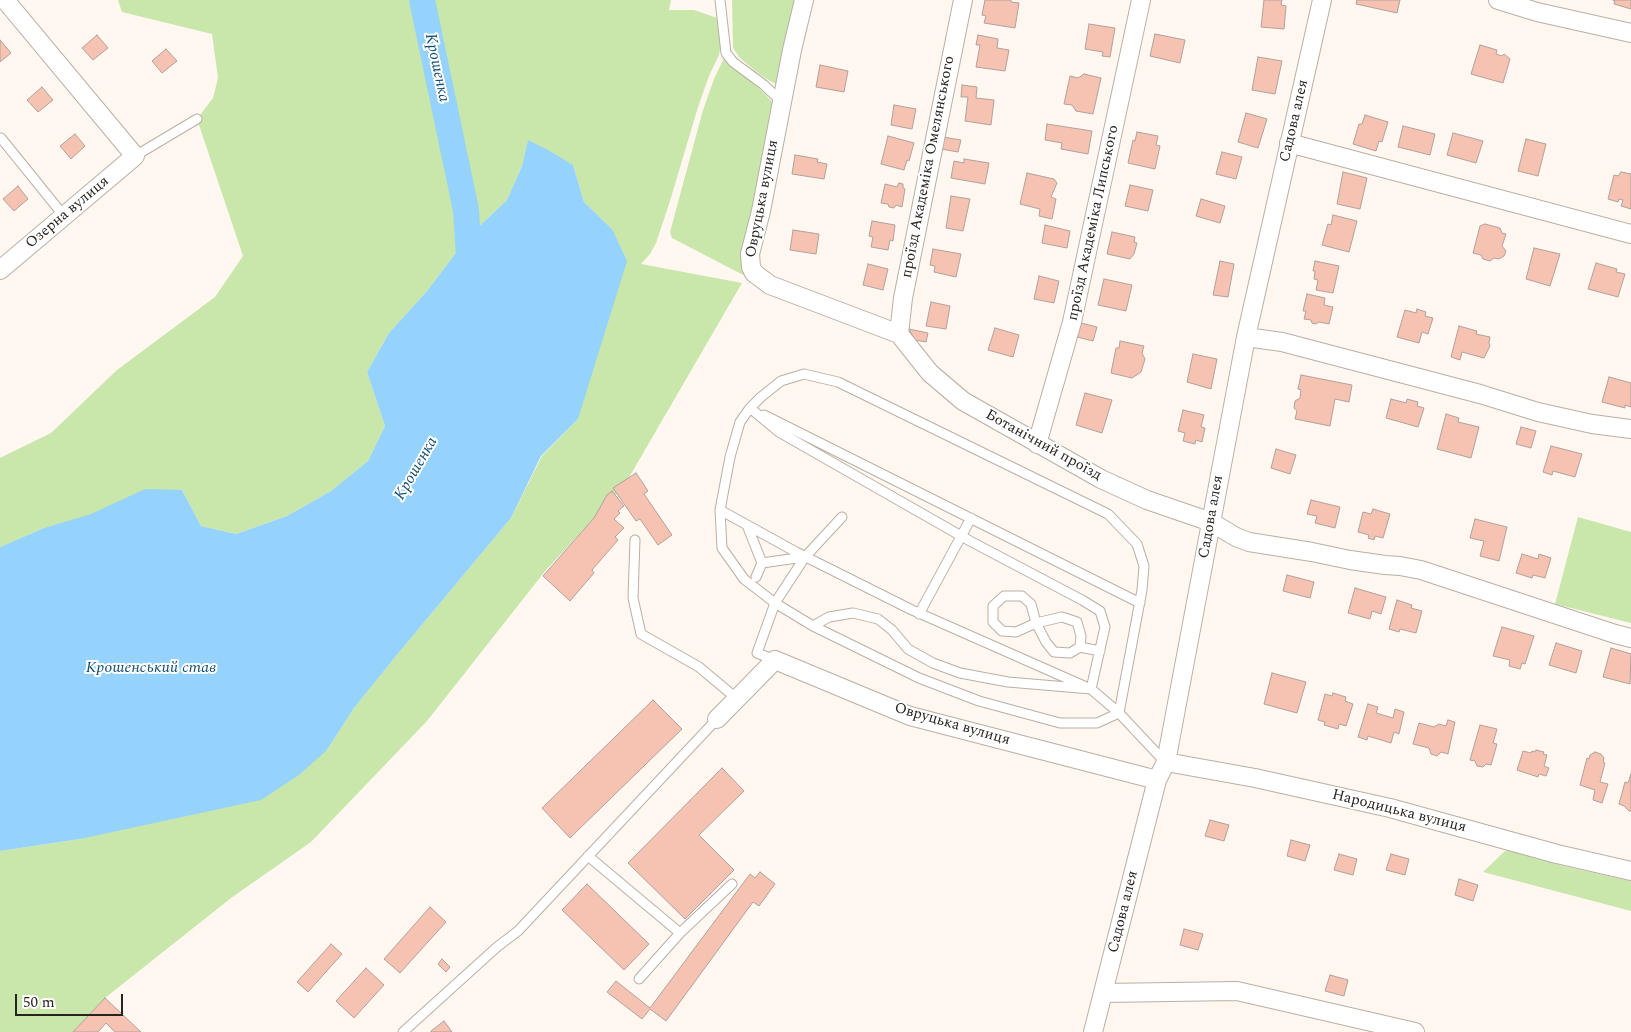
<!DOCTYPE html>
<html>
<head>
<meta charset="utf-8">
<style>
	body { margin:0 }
	#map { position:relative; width:1631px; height:1032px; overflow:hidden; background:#fff7f0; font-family:Spectral,serif }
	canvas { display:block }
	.scale { position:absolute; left:15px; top:994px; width:108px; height:22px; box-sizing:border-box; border:2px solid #27231f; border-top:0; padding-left:6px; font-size:15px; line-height:18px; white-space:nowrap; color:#27231f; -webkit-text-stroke:4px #fff; paint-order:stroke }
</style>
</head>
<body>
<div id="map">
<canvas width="1631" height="1032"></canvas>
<div class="scale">50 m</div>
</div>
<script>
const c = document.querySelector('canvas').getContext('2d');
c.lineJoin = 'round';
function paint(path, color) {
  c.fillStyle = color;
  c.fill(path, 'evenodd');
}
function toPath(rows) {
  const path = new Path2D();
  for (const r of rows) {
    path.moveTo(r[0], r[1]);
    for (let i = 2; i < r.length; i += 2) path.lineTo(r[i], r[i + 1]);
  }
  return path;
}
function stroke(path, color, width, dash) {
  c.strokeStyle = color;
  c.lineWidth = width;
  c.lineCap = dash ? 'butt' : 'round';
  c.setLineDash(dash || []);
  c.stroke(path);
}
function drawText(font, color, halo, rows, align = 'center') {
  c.font = font + ' Spectral,serif';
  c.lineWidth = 4;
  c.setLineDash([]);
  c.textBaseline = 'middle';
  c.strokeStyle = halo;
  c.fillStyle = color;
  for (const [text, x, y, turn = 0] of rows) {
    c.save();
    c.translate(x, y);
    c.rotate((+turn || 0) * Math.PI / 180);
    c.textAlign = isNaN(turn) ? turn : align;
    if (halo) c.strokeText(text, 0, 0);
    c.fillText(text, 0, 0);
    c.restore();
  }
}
paint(toPath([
	[118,0,671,0,669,10,694,10,720,19,721,43,719,55,709,76,698,107,670,201,656,243,650,254,641,264,742,283,624,486,546,570,427,721,311,842,231,898,105,998,73,1032,0,1032,0,851,80,839,327,750,354,708,396,656,511,518,542,456,578,419,612,229,584,202,573,165,528,141,522,166,507,200,468,237,427,291,389,333,367,372,385,426,368,461,331,491,287,516,236,534,201,526,182,490,44,528,0,547,0,458,51,433,117,370,215,297,243,256,197,119,213,98,218,78,212,34,122,12],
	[732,0,797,0,776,84,765,78,754,70,740,58,733,48],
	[724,58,764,93,774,104,751,279,672,238,670,232,703,110,714,79],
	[1578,517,1631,532,1631,623,1555,604],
	[1509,850,1563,866,1631,881,1631,911,1483,872,1505,851]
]), '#c9e6ab');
paint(toPath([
	[528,140,548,150,573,165,584,202,612,229,627,261,578,419,541,456,511,518,396,656,354,708,327,750,299,775,261,800,80,839,0,851,0,547,44,528,91,514,145,489,182,490,201,526,236,534,287,516,331,491,368,461,385,426,367,372,389,333,427,291,468,237,507,200,522,166]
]), '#96d3fc');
stroke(toPath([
	[422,0,466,210,470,272]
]), '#96d3fc', 26);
const building = toPath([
	[985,0,1011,0,1011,2,1019,3,1015,28,984,23,986,16,982,15,985,0],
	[1264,0,1282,0,1281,5,1286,6,1284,29,1261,27,1264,0],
	[1357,0,1400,0,1397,13,1356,4,1357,0],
	[1613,0,1631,0,1631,9,1614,4,1615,1,1613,0],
	[1089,24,1115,28,1110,57,1102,56,1103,52,1085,49,1089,24],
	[1155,34,1185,40,1180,63,1150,56,1155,34],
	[97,35,108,48,93,60,82,48,97,35],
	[978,35,998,39,997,48,1009,50,1005,71,976,67,980,45,976,45,978,35],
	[0,40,11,53,0,62,0,40],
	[1480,45,1497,50,1496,54,1502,56,1504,54,1510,59,1503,83,1471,74,1480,45],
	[166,49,177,61,162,73,152,61,166,49],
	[1258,57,1282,61,1275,94,1252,90,1258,57],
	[820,65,848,71,844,92,816,87,820,65],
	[1084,74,1101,78,1093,114,1076,111,1072,105,1064,104,1070,76,1078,78,1084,74],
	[962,85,977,87,976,98,994,100,991,125,965,121,968,97,961,97,962,85],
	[42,87,53,100,38,112,27,100,42,87],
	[894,105,916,109,912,129,891,125,894,105],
	[1246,113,1267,119,1258,148,1238,142,1246,113],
	[1365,115,1388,122,1382,142,1379,141,1376,151,1353,144,1359,124,1362,124,1365,115],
	[1047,124,1092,131,1088,154,1061,149,1062,143,1045,140,1047,124],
	[1403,126,1435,134,1430,155,1398,147,1403,126],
	[1137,132,1158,136,1156,145,1160,146,1155,169,1128,163,1133,140,1135,141,1137,132],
	[1453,133,1483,141,1476,163,1447,155,1453,133],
	[75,134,85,146,71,159,60,146,75,134],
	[888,136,914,143,909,161,907,160,904,170,881,164,888,136],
	[943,137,961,140,958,152,941,149,943,137],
	[1526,139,1546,144,1538,176,1518,171,1526,139],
	[1222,152,1242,157,1236,179,1216,174,1222,152],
	[795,155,818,159,817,162,827,164,824,179,792,174,795,155],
	[964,159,989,163,985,184,951,178,954,161,964,163,964,159],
	[1343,172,1367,178,1360,209,1337,204,1343,172],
	[1621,172,1631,174,1631,209,1621,206,1623,200,1619,199,1618,202,1608,199,1614,175,1618,176,1621,172],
	[1027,173,1054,179,1057,183,1051,197,1056,199,1052,219,1039,216,1040,209,1020,204,1027,173],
	[899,183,903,184,903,188,905,189,902,207,896,205,894,208,889,207,888,204,881,203,885,184,897,187,899,183],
	[1130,185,1153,190,1148,211,1125,206,1130,185],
	[18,186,28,199,14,211,3,199,18,186],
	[951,196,970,199,963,231,946,228,951,196],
	[1201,199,1225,206,1220,223,1196,216,1201,199],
	[1333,215,1357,221,1349,252,1322,245,1328,224,1331,225,1333,215],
	[872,221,895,225,893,241,890,240,888,250,871,247,873,237,869,236,872,221],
	[1485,224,1500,228,1502,233,1506,234,1502,246,1506,251,1504,256,1499,259,1494,258,1490,261,1483,259,1481,255,1473,253,1480,226,1485,224],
	[1045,225,1070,231,1067,248,1042,243,1045,225],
	[793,230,819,234,816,254,790,250,793,230],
	[1112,232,1135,237,1134,242,1137,243,1134,254,1130,259,1107,254,1112,232],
	[1534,248,1560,254,1550,286,1526,279,1534,248],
	[933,249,961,254,956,277,934,272,935,266,930,265,933,249],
	[1220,261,1234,264,1228,297,1213,295,1220,261],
	[1315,261,1339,266,1333,293,1316,290,1318,280,1314,279,1315,271,1313,271,1315,261],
	[1596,263,1617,269,1616,272,1625,274,1618,297,1588,289,1596,263],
	[868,264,888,269,883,290,863,285,868,264],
	[1039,276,1059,281,1054,303,1034,299,1039,276],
	[1104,279,1132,285,1126,311,1098,305,1104,279],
	[1307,294,1325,298,1324,305,1333,307,1329,324,1319,322,1316,324,1312,323,1311,320,1304,319,1306,311,1303,311,1307,294],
	[931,302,950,306,946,329,926,326,931,302],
	[1417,309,1426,312,1425,316,1433,318,1428,334,1422,332,1419,343,1397,337,1405,310,1416,313,1417,309],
	[1081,323,1097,327,1093,341,1077,337,1081,323],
	[1459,326,1477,331,1476,334,1490,337,1489,343,1490,346,1484,358,1462,352,1460,360,1451,357,1459,326],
	[995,328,1019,335,1013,357,988,350,995,328],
	[909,329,928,333,926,342,915,340,909,329],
	[1120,341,1144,346,1142,353,1145,359,1141,372,1132,378,1111,373,1116,348,1119,348,1120,341],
	[1193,354,1217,359,1211,389,1187,382,1193,354],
	[1301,375,1352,385,1349,402,1335,399,1330,426,1295,419,1297,411,1294,408,1295,401,1300,398,1301,390,1298,389,1301,375],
	[1609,377,1631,383,1631,407,1625,405,1625,408,1602,402,1609,377],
	[1085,393,1112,400,1102,433,1076,425,1085,393],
	[1391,399,1406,403,1407,399,1418,402,1417,406,1424,408,1418,427,1386,418,1391,399],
	[1183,410,1204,415,1201,427,1205,428,1202,442,1196,440,1195,444,1183,441,1185,433,1178,431,1183,410],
	[1446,414,1459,418,1458,422,1479,427,1471,458,1437,449,1446,414],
	[1521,427,1536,431,1531,448,1516,444,1521,427],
	[1551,446,1582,454,1575,477,1553,471,1552,475,1543,472,1551,446],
	[1276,449,1296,455,1290,474,1271,468,1276,449],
	[636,473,648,491,644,494,672,535,658,545,640,519,636,521,613,488,636,473],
	[612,491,624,506,618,511,620,513,614,519,624,528,615,537,618,540,592,570,594,573,570,601,543,576,594,518,607,495,612,491],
	[1311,500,1340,507,1335,528,1315,523,1317,516,1307,514,1311,500],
	[1373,509,1390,514,1383,538,1375,536,1374,540,1368,538,1369,535,1358,532,1363,512,1371,514,1373,509],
	[1475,519,1507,527,1499,561,1480,556,1484,541,1470,538,1475,519],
	[1522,554,1538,559,1539,554,1551,558,1545,578,1533,575,1532,578,1516,573,1522,554],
	[1287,575,1314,582,1310,598,1283,591,1287,575],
	[1355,588,1386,597,1381,614,1372,611,1370,619,1348,613,1355,588],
	[1397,600,1412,605,1411,608,1422,611,1416,633,1400,629,1399,632,1389,629,1397,600],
	[1502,627,1534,636,1525,664,1522,663,1520,669,1509,666,1510,660,1493,656,1502,627],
	[1556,643,1582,651,1576,673,1549,665,1556,643],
	[1611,648,1631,654,1630,684,1603,677,1611,648],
	[1272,673,1306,682,1297,713,1264,704,1272,673],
	[1333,693,1346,697,1345,701,1353,704,1346,726,1339,724,1338,729,1324,725,1325,722,1318,720,1325,694,1332,696,1333,693],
	[653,700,682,729,570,838,542,808,653,700],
	[1368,704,1378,707,1376,713,1393,718,1395,709,1404,712,1399,734,1394,732,1391,743,1368,736,1367,740,1358,737,1368,704],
	[1448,720,1455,722,1448,754,1441,752,1437,756,1431,754,1429,748,1413,744,1419,723,1434,727,1439,724,1446,726,1448,720],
	[1480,725,1497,729,1493,743,1497,744,1491,765,1486,764,1483,767,1477,766,1475,761,1470,760,1480,725],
	[1536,750,1544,752,1543,754,1547,755,1544,766,1549,768,1546,776,1539,774,1538,777,1517,770,1523,751,1531,753,1532,751,1535,752,1536,750],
	[1595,752,1601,754,1604,758,1603,762,1605,763,1600,782,1608,784,1602,803,1593,800,1595,790,1580,785,1587,758,1589,759,1590,755,1595,752],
	[722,768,744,791,699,835,734,870,685,919,628,863,722,768],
	[1631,774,1631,811,1629,811,1624,806,1619,804,1625,782,1628,783,1631,774],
	[1210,820,1229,825,1224,841,1205,836,1210,820],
	[1291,840,1310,845,1305,861,1287,856,1291,840],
	[1339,854,1357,859,1353,875,1334,870,1339,854],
	[1391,854,1409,859,1405,875,1386,870,1391,854],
	[760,872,775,884,759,906,753,902,666,1021,650,1009,642,1019,607,992,616,981,650,1008,750,874,755,878,760,872],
	[1459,879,1478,885,1473,901,1455,895,1459,879],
	[587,884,649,944,624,970,562,910,587,884],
	[430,907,446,922,400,973,384,959,430,907],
	[1184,929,1203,934,1198,950,1180,945,1184,929],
	[331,944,342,954,308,992,297,982,331,944],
	[442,959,450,967,446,972,438,964,442,959],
	[366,968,384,985,354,1018,336,1001,366,968],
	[1330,975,1348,980,1344,996,1325,991,1330,975],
	[105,998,141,1032,115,1032,106,1023,98,1032,73,1032,105,998],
	[444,1021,452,1032,431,1032,431,1031,444,1021]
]);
paint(building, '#f6c2b1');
stroke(building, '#b1a19c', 1);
const lane = toPath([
	[720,0,726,53,733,62,764,85,782,102],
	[1,138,64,216],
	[135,156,197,119],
	[764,415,1140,603],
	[720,510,796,552,912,610,1091,689,1105,627,1100,611,1082,600,970,541,779,432,750,408],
	[747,525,762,563,804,557],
	[635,540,633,598,641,634,699,667,736,698],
	[756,577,762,563],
	[919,614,971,518],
	[813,626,829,617,853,613,878,619,892,630,908,649,933,663,960,673,1008,682,1091,689,1119,713],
	[1080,647,1081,636,1077,622,1062,617,1036,623,1016,632,1002,631,993,622,993,606,1004,596,1022,596,1031,604,1036,623,1046,642,1054,652,1070,653,1080,647,1100,651],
	[775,660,757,653,775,603,805,557,842,517],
	[1119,713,1142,590,1144,566,1137,544,1108,514,838,382,804,374,781,381,761,397,750,408,740,422,730,457,720,510,722,548,744,579,775,603,813,626,919,678,979,701,1060,723,1097,723,1119,713,1165,762],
	[588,856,680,933,639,979],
	[680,933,732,884],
	[403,1032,497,947,518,931,717,719]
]);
const street = toPath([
	[804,0,792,50,761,211,750,254,751,267,754,273,770,285,899,334],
	[1498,0,1537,12,1631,33],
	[1289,143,1631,234],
	[0,270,135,156,5,0],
	[899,334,930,373,963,401,1101,479,1147,500,1211,522,1236,537,1249,542,1312,552,1350,560,1385,565,1400,566,1421,570,1615,634,1631,638],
	[899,334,903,298,963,0],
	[1246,337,1282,342,1480,394,1538,412,1592,424,1631,429],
	[1037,444,1072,322,1141,0],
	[717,719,775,660,910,716,1157,780],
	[1166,762,1255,778,1390,808,1557,854,1631,871],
	[1103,993,1237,991,1415,1032],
	[1093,1032,1157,780,1166,762,1246,337,1322,0]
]);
stroke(lane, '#bbafa4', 11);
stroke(street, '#bbafa4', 20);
stroke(lane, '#fff', 9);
stroke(street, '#fff', 18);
drawText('15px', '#27231f', '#fff', [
	["Садова алея",1295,121,-77],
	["проїзд Академіка Омелянського",929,167,-79],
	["Овруцька вулиця",763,199,-79],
	["Озерна вулиця",68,213,-40],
	["проїзд Академіка Липського",1094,223,-78],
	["Ботанічний проїзд",1043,446,29],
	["Садова алея",1212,517,-80],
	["Овруцька вулиця",952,725,16],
	["Народицька вулиця",1399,812,14],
	["Садова алея",1124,912,-76]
]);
drawText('italic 16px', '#124e70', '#fff', [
	["Крошенка",436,68,78],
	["Крошенка",417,469,-60],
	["Крошенський став",151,669]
]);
</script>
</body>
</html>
